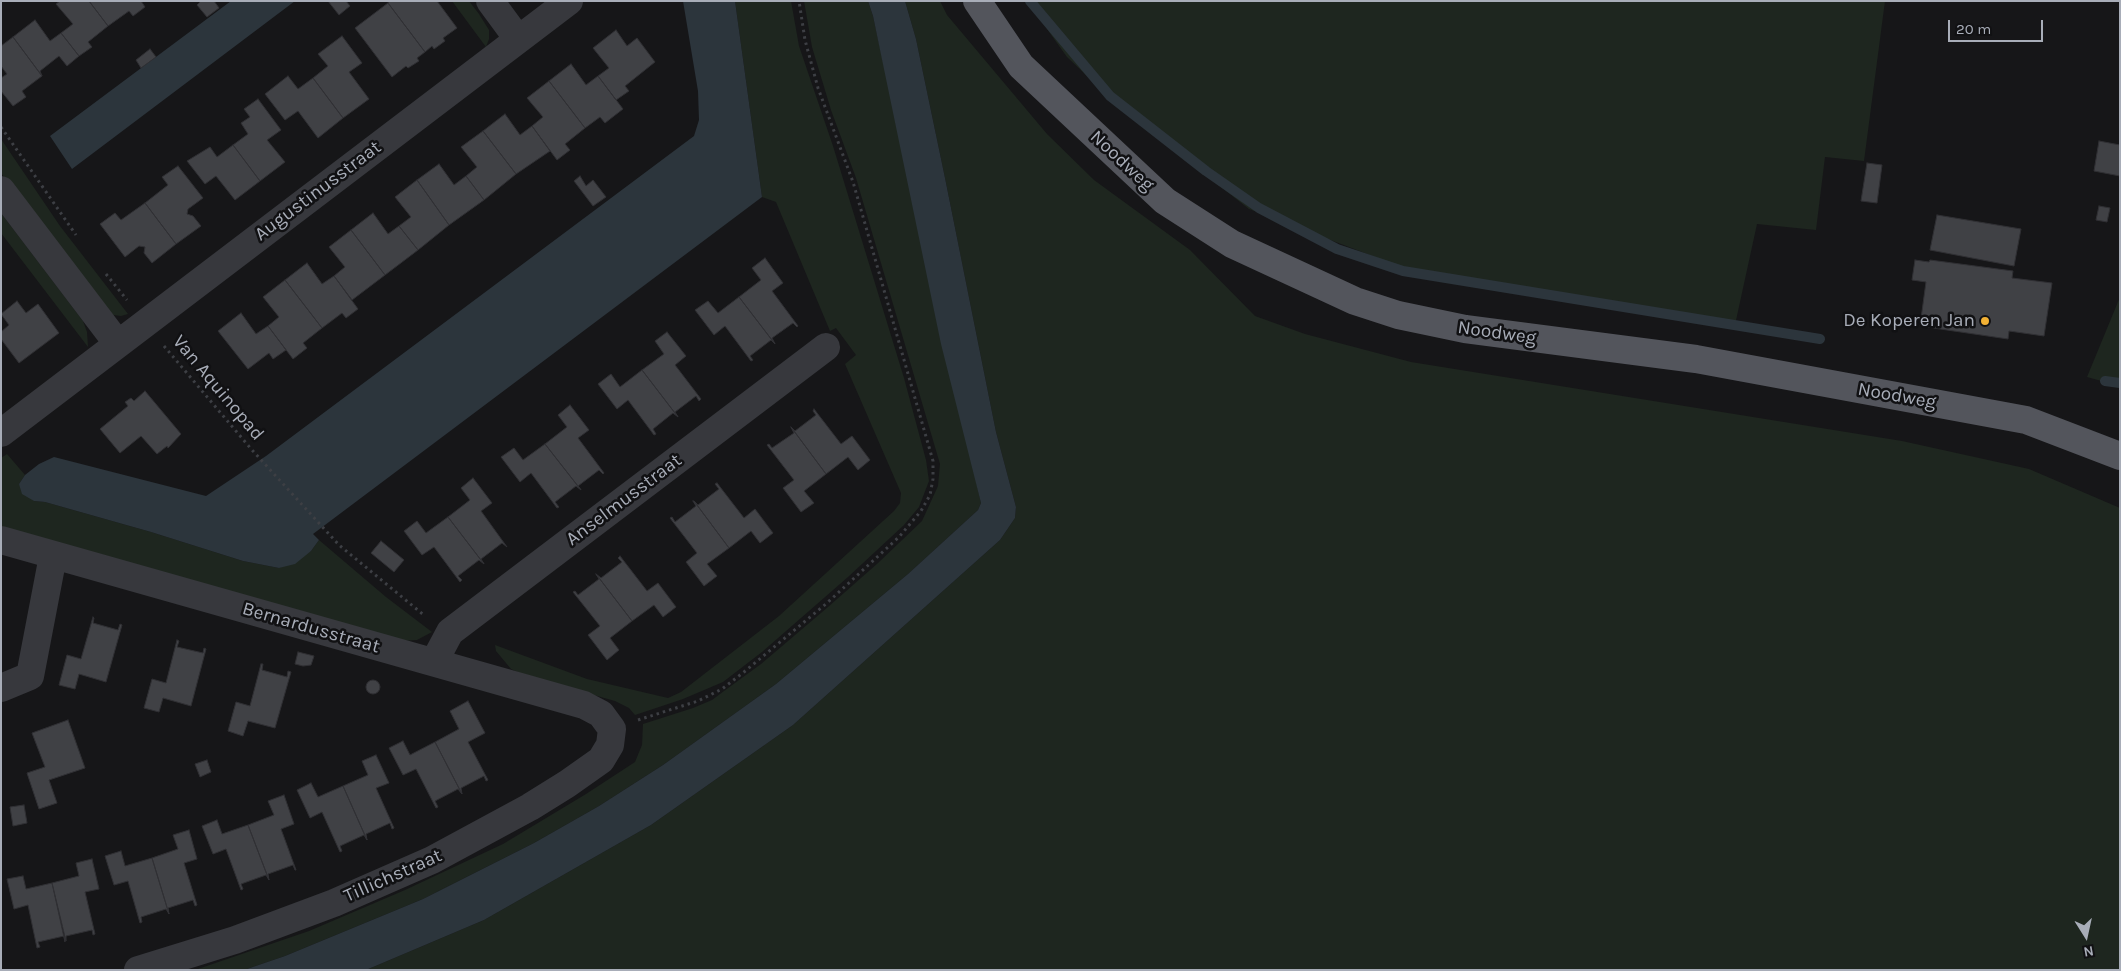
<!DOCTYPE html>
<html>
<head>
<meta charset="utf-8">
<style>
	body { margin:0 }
	#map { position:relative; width:2121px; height:971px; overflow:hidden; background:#161618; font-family:Karla,sans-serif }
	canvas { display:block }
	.frame { position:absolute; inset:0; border:2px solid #a8adb8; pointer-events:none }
	.north { position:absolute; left:2061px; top:911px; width:50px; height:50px; -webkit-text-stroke:4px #111113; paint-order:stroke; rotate:170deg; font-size:14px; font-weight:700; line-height:20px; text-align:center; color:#a8adb8 }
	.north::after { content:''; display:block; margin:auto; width:18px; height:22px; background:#a8adb8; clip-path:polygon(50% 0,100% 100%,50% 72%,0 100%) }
	.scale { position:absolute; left:1948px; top:20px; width:95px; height:22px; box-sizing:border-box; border:2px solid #a8adb8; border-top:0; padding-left:6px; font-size:15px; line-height:18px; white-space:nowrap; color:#a8adb8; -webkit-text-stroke:4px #111113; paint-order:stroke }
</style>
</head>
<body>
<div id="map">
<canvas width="2121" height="971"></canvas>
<div class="frame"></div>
<div class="north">N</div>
<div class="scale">20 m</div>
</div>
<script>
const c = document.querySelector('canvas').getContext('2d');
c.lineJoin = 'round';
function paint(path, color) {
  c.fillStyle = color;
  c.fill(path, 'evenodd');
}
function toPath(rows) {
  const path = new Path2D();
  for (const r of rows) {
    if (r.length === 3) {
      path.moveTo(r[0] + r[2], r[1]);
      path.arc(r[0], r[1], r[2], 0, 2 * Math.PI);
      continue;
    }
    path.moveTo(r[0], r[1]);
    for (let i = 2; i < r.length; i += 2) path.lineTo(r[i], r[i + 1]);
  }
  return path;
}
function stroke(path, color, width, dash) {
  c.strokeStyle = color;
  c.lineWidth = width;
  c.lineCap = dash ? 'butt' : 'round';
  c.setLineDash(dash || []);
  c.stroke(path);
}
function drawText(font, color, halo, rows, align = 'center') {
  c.font = font + ' Karla,sans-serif';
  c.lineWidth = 5;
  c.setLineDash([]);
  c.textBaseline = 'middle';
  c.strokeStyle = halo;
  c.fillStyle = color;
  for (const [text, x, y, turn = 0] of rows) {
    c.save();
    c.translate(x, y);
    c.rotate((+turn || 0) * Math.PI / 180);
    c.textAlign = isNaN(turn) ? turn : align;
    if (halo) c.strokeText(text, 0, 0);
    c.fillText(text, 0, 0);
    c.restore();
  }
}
paint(toPath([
	[452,1,469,1,479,14,489,30,489,39,486,47],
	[735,1,791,1,799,46,833,146,904,378,926,460,929,481,919,507,904,525,848,577,762,652,723,682,683,699,635,715,629,708,615,701,526,676,511,669,496,651,495,645,587,679,668,698,681,692,779,616,894,511,900,503,901,493,845,364,856,355,836,328,830,331,776,202,762,197],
	[804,1,868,1,873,16,981,503,978,510,908,574,776,684,663,765,599,806,534,843,423,899,285,956,244,970,195,970,309,931,405,890,503,844,586,794,635,762,642,745,643,724,693,708,712,700,724,691,761,664,828,607,878,563,922,521,938,486,940,464,856,178,831,110,812,47],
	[905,1,940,1,947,15,1047,134,1094,180,1190,250,1255,316,1305,334,1411,362,1902,441,2029,469,2120,508,2120,970,366,970,484,920,651,825,793,725,1000,540,1015,518,1016,507,996,432,945,178,916,39],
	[1027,1,1885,1,1864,161,1825,157,1816,230,1757,224,1735,325,1441,282,1249,209,1124,111,1067,57],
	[1,139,60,226,128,314,121,316,113,315,104,308,1,173],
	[1,213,83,321,87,332,88,347,1,233],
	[2120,297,2120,386,2087,377],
	[7,454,25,475,19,484,34,501,45,502,151,532,243,561,279,568,311,551,319,540,386,597,432,632,417,640,401,641,1,530,1,458]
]), '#1e261f');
paint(toPath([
	[231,1,295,1,72,169,50,136],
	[683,1,735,1,762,197,313,534,319,540,311,551,295,564,279,568,243,561,151,532,45,502,34,501,22,494,19,484,25,475,39,464,54,457,206,496,266,456,694,136,699,120,698,91],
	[868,1,905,1,916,39,945,178,996,432,1016,507,1015,518,1000,540,793,725,651,825,484,920,366,970,244,970,285,956,423,899,534,843,599,806,663,765,776,684,908,574,978,510,981,503,941,344,873,16]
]), '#2c353c');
stroke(toPath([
	[1030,1,1110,96,1206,171,1259,208,1337,249,1403,271,1820,339],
	[2105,381,2120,383]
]), '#2c353c', 10);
const building = toPath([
	[60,1,89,1,108,26,88,42,92,47,79,56,61,33,73,24,56,4,60,1],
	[89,1,141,1,145,7,133,16,129,11,108,26,89,1],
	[201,1,214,1,219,8,207,17,197,5,201,1],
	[328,1,346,1,350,6,339,15,328,1],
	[390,1,437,1,457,28,443,38,445,41,434,49,432,46,425,52,388,3,390,1],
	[388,3,425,52,417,58,419,61,408,68,406,66,392,77,355,28,388,3],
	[35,20,50,41,61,33,79,56,67,66,59,56,40,71,42,76,13,37,35,20],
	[616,30,627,46,637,38,655,62,625,86,629,91,616,100,598,76,609,68,593,48,616,30],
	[342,36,362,63,349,72,369,99,343,118,313,78,328,66,318,54,342,36],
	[13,37,42,76,22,91,26,97,13,106,1,91,1,78,7,74,1,66,1,46,13,37],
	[150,49,156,57,141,68,136,60,150,49],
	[571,64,586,85,598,76,623,109,605,123,600,117,585,128,549,81,571,64],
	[288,76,298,89,313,78,343,118,318,138,298,111,285,120,265,94,288,76],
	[549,81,585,128,565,144,570,150,557,160,532,126,543,117,527,98,549,81],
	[258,99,281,130,267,140,285,162,260,181,233,145,248,134,241,123,250,117,244,109,258,99],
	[505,114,520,135,532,126,550,151,516,174,483,131,505,114],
	[483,131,516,174,484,200,466,176,477,167,461,147,483,131],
	[2099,141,2120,145,2120,176,2094,171,2099,141],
	[233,145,260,181,235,200,216,176,205,184,187,161,210,147,217,157,233,145],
	[1867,163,1882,165,1877,203,1861,201,1867,163],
	[439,164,454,185,466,176,484,200,449,225,417,180,439,164],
	[178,166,203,198,188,209,187,214,193,216,201,226,176,244,145,203,168,185,162,177,178,166],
	[580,176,586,186,593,180,606,197,593,206,574,181,580,176],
	[417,180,449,225,418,250,399,226,411,217,395,197,417,180],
	[145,203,176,244,152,263,144,253,145,247,139,246,125,257,100,224,115,213,121,220,145,203],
	[2099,206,2110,208,2107,222,2096,220,2099,206],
	[373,213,388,234,399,226,418,250,385,275,351,230,373,213],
	[1937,215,2021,229,2014,266,1930,250,1937,215],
	[351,230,385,275,352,300,334,276,345,267,329,247,351,230],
	[765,258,783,283,772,291,798,326,797,327,793,323,772,338,775,344,739,297,761,280,752,268,765,258],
	[1915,260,1929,262,1930,260,2013,271,2012,278,2052,283,2044,336,2009,331,2008,339,1920,326,1926,282,1912,280,1915,260],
	[307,263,322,284,334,276,358,309,346,318,342,313,322,328,285,280,307,263],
	[285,280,322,328,303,343,307,348,293,359,268,326,279,317,263,297,285,280],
	[739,297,775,344,771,340,750,356,753,360,751,361,725,326,714,335,695,310,708,301,718,313,739,297],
	[17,301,26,313,38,304,59,333,19,363,1,339,1,332,9,325,1,314,17,301],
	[241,313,256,334,268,326,286,350,273,359,269,353,248,369,218,331,241,313],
	[667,332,686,356,675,365,701,399,699,401,696,396,675,412,678,417,642,370,664,354,655,341,667,332],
	[642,370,678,417,673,413,653,429,656,434,654,435,628,400,617,409,598,384,611,374,620,387,642,370],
	[145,391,181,434,168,448,167,446,157,454,141,436,120,453,100,429,128,406,125,402,131,398,134,401,145,391],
	[570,405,589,430,578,438,604,473,603,474,599,470,578,486,581,490,545,444,567,427,558,415,570,405],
	[814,409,841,444,852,436,870,460,858,470,848,457,826,474,791,427,795,431,816,415,813,411,814,409],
	[791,427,826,474,804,491,814,503,801,512,783,488,794,480,767,445,769,444,772,448,794,433,791,427],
	[545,444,581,490,576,486,555,502,559,507,557,508,531,473,520,482,501,457,514,448,523,460,545,444],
	[473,478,492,503,481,511,507,547,502,543,481,559,484,564,448,517,470,500,461,488,473,478],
	[717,483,744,518,755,509,773,533,760,543,751,531,729,548,694,501,698,505,719,489,715,484,717,483],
	[693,501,694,501,729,548,707,564,717,576,704,586,686,562,697,553,670,518,672,517,675,522,696,506,693,501],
	[448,517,484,564,479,560,458,576,462,580,460,582,434,547,422,555,404,531,417,521,426,533,448,517],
	[381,541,404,560,394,572,371,553,381,541],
	[620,556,647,591,658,583,676,607,663,617,654,605,632,621,596,574,601,578,622,562,618,558,620,556],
	[596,574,632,621,610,638,619,650,607,660,588,635,600,626,573,592,575,591,578,595,599,579,596,574],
	[93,617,94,618,93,623,118,630,120,624,122,625,106,682,79,674,75,689,59,685,67,655,81,659,93,617],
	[177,640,179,641,177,647,203,653,204,648,206,649,191,706,163,698,159,712,144,708,152,679,166,683,177,640],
	[298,652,314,656,311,665,303,666,295,664,298,652],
	[261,664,263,664,262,670,287,677,288,671,291,672,275,728,248,721,243,736,228,731,236,702,250,706,261,664],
	[373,687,7],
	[468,701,485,733,468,742,488,780,486,781,484,776,461,788,462,794,435,742,459,729,450,711,468,701],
	[68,720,85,768,49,780,57,803,39,809,27,773,45,767,32,733,68,720],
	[403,741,410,755,435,742,462,794,458,789,435,801,438,807,436,808,416,769,403,775,389,748,403,741],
	[376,755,389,783,376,788,394,828,392,829,390,823,366,834,367,840,343,786,368,775,362,761,376,755],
	[207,760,211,772,200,777,195,764,207,760],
	[311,783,318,797,343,786,367,840,364,835,340,846,342,851,340,852,322,812,310,818,297,790,311,783],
	[284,795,294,824,281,829,296,870,295,870,293,865,268,874,269,880,248,825,274,815,268,801,284,795],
	[24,805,27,823,13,826,10,807,24,805],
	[217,820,222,834,248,825,269,880,266,875,241,884,243,889,241,890,226,849,213,854,202,826,217,820],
	[189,830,197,859,184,863,197,905,195,906,193,900,168,908,169,914,152,858,178,849,173,835,189,830],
	[121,851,125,866,152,858,169,914,166,909,141,917,142,922,140,923,128,881,114,885,105,856,121,851],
	[92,859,99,889,85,892,95,934,93,935,92,930,66,936,66,941,52,883,79,876,76,863,92,859],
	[23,876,26,889,52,883,65,942,64,936,38,942,40,947,37,948,28,905,14,909,7,879,23,876]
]);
paint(building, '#404145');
stroke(building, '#303034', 1);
stroke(toPath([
	[1,127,76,235],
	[106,274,127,300],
	[164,346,252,450,339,545,425,616],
	[638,720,698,701,722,689,744,672,827,603,899,537,921,511,930,495,933,479,933,461,853,182,818,88,805,40,799,1]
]), '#3d3f44', 3, [2.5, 4]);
stroke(toPath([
	[490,1,518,39],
	[1,190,118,344],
	[1,433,569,1],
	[1,540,584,705,601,714,612,729,610,745,601,760,567,784,530,807,432,860,334,903,235,940,138,970],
	[434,662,450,632,826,347],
	[30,676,53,556],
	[1,688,30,676]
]), '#37383d', 28);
stroke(toPath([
	[977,1,1021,66,1165,201,1232,244,1355,301,1398,315,1465,329,1696,359,2026,420,2120,456]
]), '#53555c', 28);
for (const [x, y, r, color] of [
	[1985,321,5,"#f2b134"]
]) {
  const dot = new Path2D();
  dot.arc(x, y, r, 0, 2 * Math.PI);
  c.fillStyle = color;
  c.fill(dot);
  stroke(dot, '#111113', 2);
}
drawText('19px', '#a8adb8', '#111113', [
	["Noodweg",1122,161,43],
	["Augustinusstraat",318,191,-37],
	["Noodweg",1497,333,8],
	["Van Aquinopad",218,388,50],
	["Noodweg",1897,396,10],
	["Anselmusstraat",624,500,-37],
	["Bernardusstraat",311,628,16],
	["Tillichstraat",393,876,-24]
]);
drawText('19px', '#a8adb8', '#111113', [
	["De Koperen Jan",1975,321]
], 'right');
</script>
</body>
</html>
